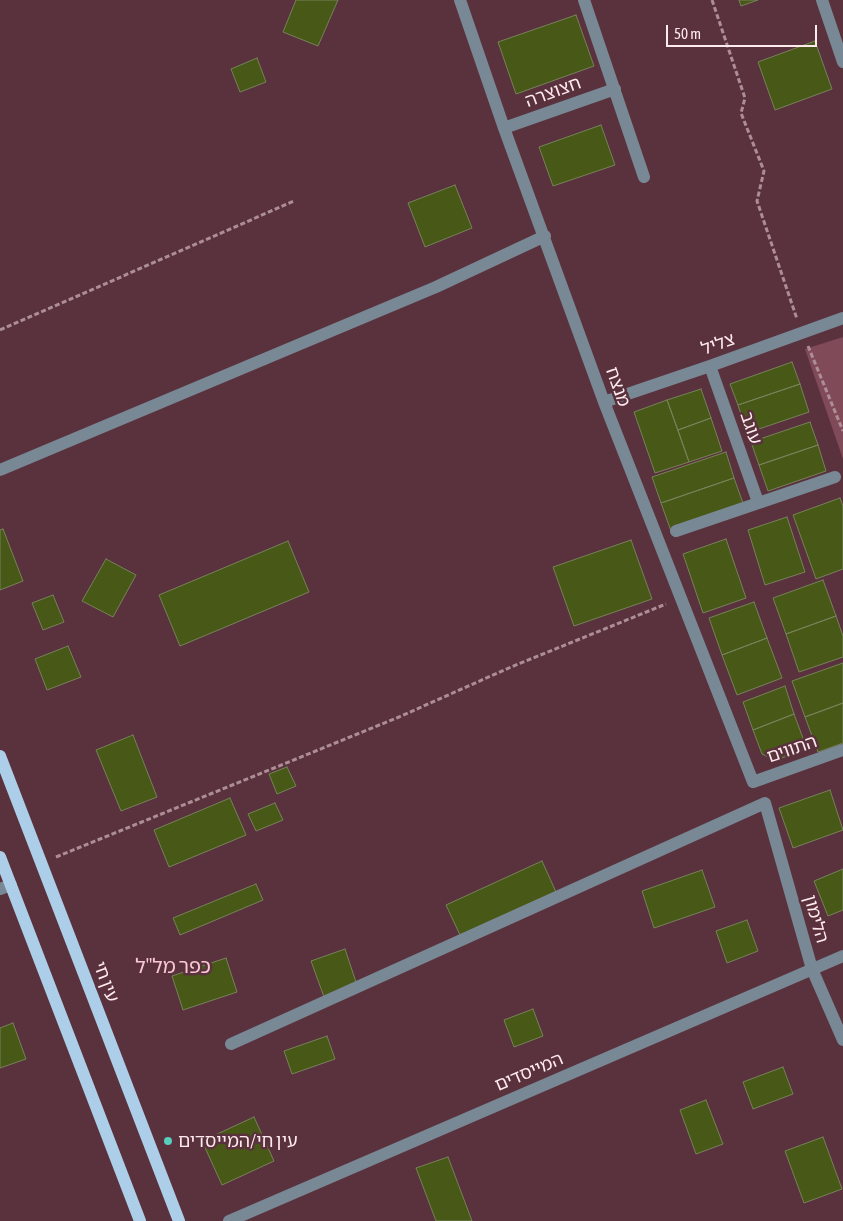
<!DOCTYPE html>
<html>
<head>
<meta charset="utf-8">
<style>
	body { margin:0 }
	#map { position:relative; width:843px; height:1221px; overflow:hidden; background:#5a323d; font-family:"Asap Condensed",sans-serif }
	canvas { display:block }
	.scale { position:absolute; left:666px; top:25px; width:151px; height:22px; box-sizing:border-box; border:2px solid #ffeaee; border-top:0; padding-left:6px; font-size:15px; line-height:18px; white-space:nowrap; color:#ffeaee; -webkit-text-stroke:4px #5a323d; paint-order:stroke }
</style>
</head>
<body>
<div id="map">
<canvas width="843" height="1221"></canvas>
<div class="scale">50 m</div>
</div>
<script>
const c = document.querySelector('canvas').getContext('2d');
c.lineJoin = 'round';
function paint(path, color) {
  c.fillStyle = color;
  c.fill(path, 'evenodd');
}
function toPath(rows) {
  const path = new Path2D();
  for (const r of rows) {
    path.moveTo(r[0], r[1]);
    for (let i = 2; i < r.length; i += 2) path.lineTo(r[i], r[i + 1]);
  }
  return path;
}
function stroke(path, color, width, dash) {
  c.strokeStyle = color;
  c.lineWidth = width;
  c.lineCap = dash ? 'butt' : 'round';
  c.setLineDash(dash || []);
  c.stroke(path);
}
function drawText(font, color, halo, rows, align = 'center') {
  c.font = font + ' "Asap Condensed","Noto Sans Hebrew",sans-serif';
  c.lineWidth = 5;
  c.setLineDash([]);
  c.textBaseline = 'middle';
  c.strokeStyle = halo;
  c.fillStyle = color;
  for (const [text, x, y, turn = 0] of rows) {
    c.save();
    c.translate(x, y);
    c.rotate((+turn || 0) * Math.PI / 180);
    c.textAlign = isNaN(turn) ? turn : align;
    if (halo) c.strokeText(text, 0, 0);
    c.fillText(text, 0, 0);
    c.restore();
  }
}
paint(toPath([
	[843,337,843,459,805,349]
]), '#814a59');
const building = toPath([
	[296,0,338,0,318,46,283,32,296,0],
	[739,0,758,0,741,6,739,0],
	[576,15,594,66,516,94,498,42,576,15],
	[815,41,832,89,775,110,758,62,815,41],
	[257,58,266,82,240,92,231,69,257,58],
	[601,125,615,165,553,186,539,147,601,125],
	[455,185,472,228,425,247,408,203,455,185],
	[792,362,800,384,738,405,730,384,792,362],
	[800,384,809,412,747,433,738,405,800,384],
	[701,389,711,418,678,430,667,400,701,389],
	[667,400,689,462,655,473,634,412,667,400],
	[711,418,722,451,689,462,678,430,711,418],
	[810,422,818,445,759,465,751,442,810,422],
	[818,445,826,471,768,491,759,465,818,445],
	[726,452,734,478,661,503,652,477,726,452],
	[734,478,744,506,671,531,661,503,734,478],
	[840,498,843,506,843,569,816,579,793,515,840,498],
	[787,517,805,572,765,585,748,530,787,517],
	[3,529,23,581,0,590,0,530,3,529],
	[726,539,746,598,703,613,683,554,726,539],
	[631,540,652,599,574,626,553,567,631,540],
	[288,541,309,592,180,646,159,595,288,541],
	[106,559,136,575,113,617,82,601,106,559],
	[823,580,836,616,786,634,773,598,823,580],
	[53,595,64,622,43,630,32,603,53,595],
	[754,602,767,638,722,655,709,618,754,602],
	[836,616,843,636,843,657,799,672,786,634,836,616],
	[767,638,782,678,737,695,722,655,767,638],
	[68,646,81,677,47,690,35,659,68,646],
	[843,663,843,703,805,717,792,681,843,663],
	[785,686,794,714,753,730,743,702,785,686],
	[843,703,843,743,818,752,805,717,843,703],
	[794,714,807,749,779,759,770,758,762,754,753,730,794,714],
	[133,735,157,797,121,811,96,750,133,735],
	[287,767,296,786,277,794,269,774,287,767],
	[830,790,843,830,793,848,779,808,830,790],
	[230,798,246,835,169,867,154,830,230,798],
	[275,803,283,820,256,831,248,814,275,803],
	[542,861,556,892,460,935,446,905,542,861],
	[843,869,843,910,828,916,814,881,843,869],
	[702,870,715,907,654,928,642,891,702,870],
	[256,884,263,900,180,935,173,918,256,884],
	[747,920,758,951,727,963,716,931,747,920],
	[345,949,357,985,324,997,311,961,345,949],
	[226,958,237,992,183,1010,172,976,226,958],
	[533,1009,543,1036,514,1047,504,1020,533,1009],
	[13,1023,26,1059,0,1068,0,1028,13,1023],
	[327,1036,335,1059,292,1074,284,1051,327,1036],
	[783,1067,793,1094,753,1109,743,1082,783,1067],
	[706,1100,723,1144,696,1154,680,1110,706,1100],
	[254,1117,274,1161,222,1185,202,1141,254,1117],
	[823,1137,842,1189,804,1203,785,1151,823,1137],
	[448,1157,472,1221,436,1221,416,1168,448,1157]
]);
paint(building, '#485817');
stroke(building, '#76825a', 1);
stroke(toPath([
	[712,0,745,98,741,113,764,171,757,201,797,319],
	[0,330,294,201],
	[808,346,843,431],
	[56,857,399,717,511,667,666,604]
]), '#ad8e96', 3, [5, 2.5]);
stroke(toPath([
	[460,0,504,128,604,402,753,782,843,750],
	[584,0,644,177],
	[822,0,843,62],
	[504,128,615,89],
	[710,366,758,502],
	[604,402,710,366,843,318],
	[0,470,436,287,545,236],
	[676,531,835,477],
	[0,889,11,885],
	[231,1044,765,803,812,969,843,1040],
	[229,1221,843,956]
]), '#788894', 12);
stroke(toPath([
	[0,756,179,1221],
	[0,857,140,1221]
]), '#adcee8', 12);
for (const [x, y, r, color] of [
	[168,1141,5,"#5acebd"]
]) {
  const dot = new Path2D();
  dot.arc(x, y, r, 0, 2 * Math.PI);
  c.fillStyle = color;
  c.fill(dot);
  stroke(dot, '#5a323d', 2);
}
drawText('18px', '#ffeaee', '#5a323d', [
	["חצוצרה",553,92,-20],
	["צליל",718,344,-19],
	["מנצח",618,387,70],
	["עוגב",751,428,71],
	["התווים",792,749,-19],
	["הלימון",816,919,74],
	["עין חי",106,982,69],
	["המייסדים",529,1072,-23]
]);
drawText('18px', '#ffeaee', '#5a323d', [
	["עין חי/המייסדים",178,1141]
], 'left');
drawText('20px', '#fac7d4', '#5a323d', [
	["כפר מל\"ל",173,967]
]);
</script>
</body>
</html>
